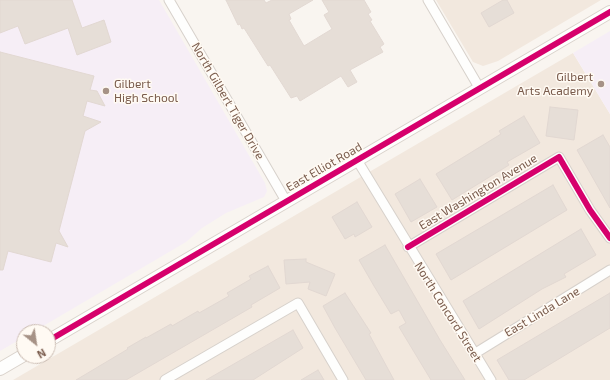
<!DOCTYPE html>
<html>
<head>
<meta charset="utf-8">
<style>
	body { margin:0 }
	#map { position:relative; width:610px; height:380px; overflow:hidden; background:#f9f5f0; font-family:"Exo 2",sans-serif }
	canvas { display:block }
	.north { position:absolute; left:16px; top:324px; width:40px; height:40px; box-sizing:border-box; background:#fffaf3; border:1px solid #cabbb1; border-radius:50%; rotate:150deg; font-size:11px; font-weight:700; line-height:16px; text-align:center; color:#7a5c4d }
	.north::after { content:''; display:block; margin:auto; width:14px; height:18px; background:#a69286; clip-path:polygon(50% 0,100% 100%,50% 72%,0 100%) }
</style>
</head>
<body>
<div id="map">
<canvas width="610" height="380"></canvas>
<div class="north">N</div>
</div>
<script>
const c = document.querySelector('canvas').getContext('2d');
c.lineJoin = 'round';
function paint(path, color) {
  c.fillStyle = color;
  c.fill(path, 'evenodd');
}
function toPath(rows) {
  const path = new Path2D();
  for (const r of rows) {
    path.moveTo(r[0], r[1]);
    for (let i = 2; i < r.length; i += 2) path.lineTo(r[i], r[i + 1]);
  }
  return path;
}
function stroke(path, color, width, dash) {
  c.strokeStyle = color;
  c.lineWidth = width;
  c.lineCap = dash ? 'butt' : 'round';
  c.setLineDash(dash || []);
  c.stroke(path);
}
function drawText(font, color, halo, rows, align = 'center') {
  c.font = font + ' "Exo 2",sans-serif';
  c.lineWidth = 3;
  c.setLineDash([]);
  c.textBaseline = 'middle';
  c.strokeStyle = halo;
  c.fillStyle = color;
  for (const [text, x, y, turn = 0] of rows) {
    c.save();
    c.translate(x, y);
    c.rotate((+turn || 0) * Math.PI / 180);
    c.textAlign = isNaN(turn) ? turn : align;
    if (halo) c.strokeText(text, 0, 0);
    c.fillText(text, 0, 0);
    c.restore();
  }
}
paint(toPath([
	[436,0,601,0,498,61,483,66,473,62],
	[573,53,610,114,610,380,13,380]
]), '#f2e8de');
paint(toPath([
	[0,0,159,0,265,183,267,191,264,197,226,213,202,228,186,242,33,332,24,332,24,337,0,351],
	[610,31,610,114,573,53]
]), '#f6eef6');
const building = toPath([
	[0,0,72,0,82,28,104,20,111,42,77,55,68,28,25,44,18,26,0,33,0,0],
	[226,0,264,0,266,3,272,0,313,0,289,14,291,19,289,20,304,46,332,29,324,15,329,12,322,0,364,0,371,12,368,14,372,20,370,21,384,44,380,47,383,52,350,70,357,82,348,87,341,76,300,101,297,96,291,98,270,65,268,66,244,28,242,29,240,24,238,25,226,0],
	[503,0,507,0,514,13,489,27,481,13,503,0],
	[0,52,94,76,90,90,97,91,105,106,87,101,83,116,101,122,85,131,59,231,68,247,56,243,51,262,8,251,3,270,0,270,0,52],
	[550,107,578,110,574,140,546,136,550,107],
	[524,116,540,143,507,162,509,165,452,200,436,174,501,134,499,131,524,116],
	[603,135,610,147,610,208,577,150,603,135],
	[420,179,437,207,411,222,395,194,420,179],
	[553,185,567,210,451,280,436,254,553,185],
	[357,202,372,227,355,237,354,234,345,239,332,217,357,202],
	[581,229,596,255,564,274,566,277,542,289,479,329,463,301,581,229],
	[385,245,440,340,465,380,431,380,399,327,406,323,399,310,391,314,374,286,359,260,385,245],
	[306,259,306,262,335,274,326,296,308,289,310,282,286,284,284,260,306,259],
	[268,266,280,288,251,305,252,307,126,380,76,380,128,349,127,348,146,337,146,338,171,324,172,326,198,311,199,313,229,296,227,293,251,279,249,276,268,266],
	[345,293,371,333,369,334,394,380,366,380,335,328,323,306,345,293],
	[610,293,610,328,524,380,509,380,497,360,610,293],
	[293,330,303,348,253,380,206,380,293,330],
	[318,370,324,380,301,380,318,370]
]);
paint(building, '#e6ded7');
stroke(building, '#e2d8d2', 1);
const minor = toPath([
	[169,0,286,201],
	[428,0,480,89],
	[357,160,491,380],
	[408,247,559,157,590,210,610,238],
	[474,354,610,270],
	[165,380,298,303,343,380]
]);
const secondary = toPath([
	[48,341,610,12],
	[0,369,24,355]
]);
stroke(minor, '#d7d1cb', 11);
stroke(secondary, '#d9d2cb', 14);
stroke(minor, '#fefefd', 9);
stroke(secondary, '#fefefd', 12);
stroke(toPath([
	[408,247,559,157,590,210,610,238],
	[48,341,610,12]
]), '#d6006c', 6);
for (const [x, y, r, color] of [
	[601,84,4,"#a69286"],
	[106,91,4,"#a69286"]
]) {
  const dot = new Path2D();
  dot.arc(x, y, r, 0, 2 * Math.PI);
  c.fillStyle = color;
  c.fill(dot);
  stroke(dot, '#fffaf3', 1.5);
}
drawText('12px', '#7a5c4d', '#fffaf3', [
	["Gilbert",593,77],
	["Arts Academy",593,91],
	["Gilbert",114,84,"left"],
	["High School",114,98,"left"]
], 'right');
drawText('12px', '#7a5c4d', '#fffaf3', [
	["North Gilbert Tiger Drive",228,101,60],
	["East Elliot Road",324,167,-30],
	["East Washington Avenue",478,192,-31],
	["North Concord Street",448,312,58],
	["East Linda Lane",542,312,-31]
]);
</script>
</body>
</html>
